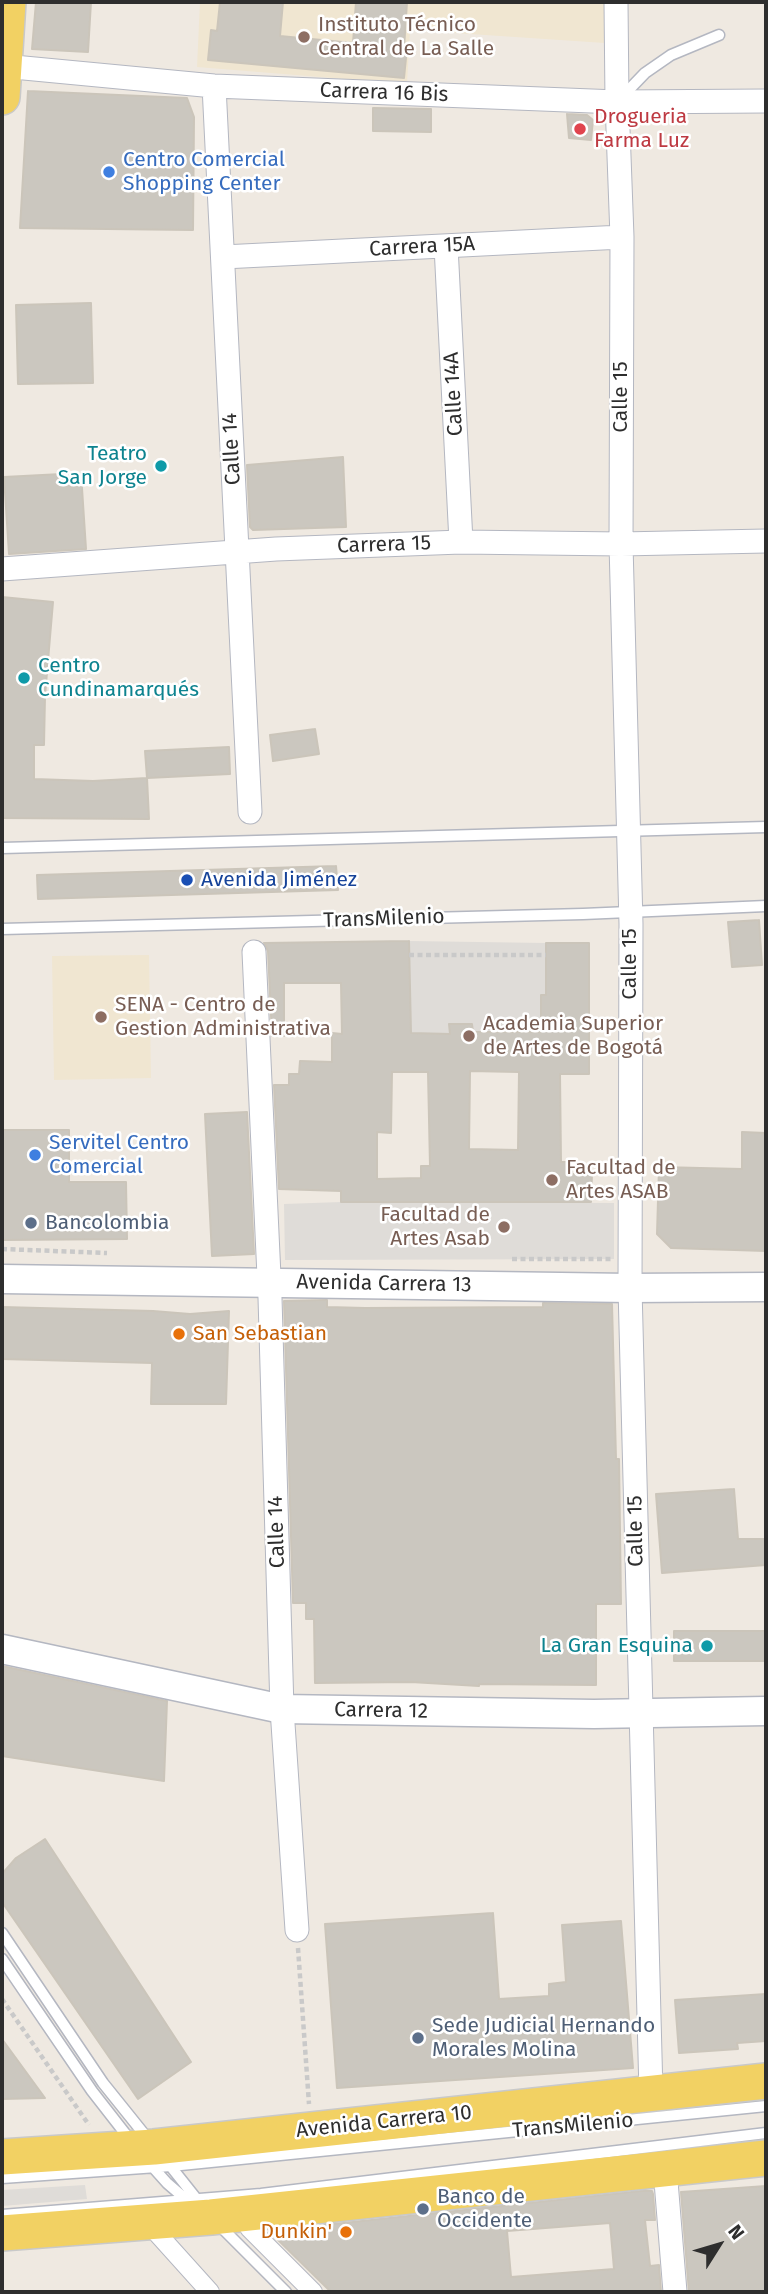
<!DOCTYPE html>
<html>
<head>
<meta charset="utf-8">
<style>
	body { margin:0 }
	#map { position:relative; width:768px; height:2294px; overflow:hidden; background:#efe9e1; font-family:"Fira Sans",sans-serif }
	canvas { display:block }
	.frame { position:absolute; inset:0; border:4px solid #2e2e2e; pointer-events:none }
	.north { position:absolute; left:684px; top:2210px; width:70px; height:70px; -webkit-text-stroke:5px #fff; paint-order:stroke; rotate:53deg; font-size:19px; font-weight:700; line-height:28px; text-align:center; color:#2e2e2e }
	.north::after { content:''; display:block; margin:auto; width:24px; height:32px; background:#2e2e2e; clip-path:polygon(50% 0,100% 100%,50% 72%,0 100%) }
</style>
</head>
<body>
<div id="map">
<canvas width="768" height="2294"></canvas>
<div class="frame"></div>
<div class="north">N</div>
</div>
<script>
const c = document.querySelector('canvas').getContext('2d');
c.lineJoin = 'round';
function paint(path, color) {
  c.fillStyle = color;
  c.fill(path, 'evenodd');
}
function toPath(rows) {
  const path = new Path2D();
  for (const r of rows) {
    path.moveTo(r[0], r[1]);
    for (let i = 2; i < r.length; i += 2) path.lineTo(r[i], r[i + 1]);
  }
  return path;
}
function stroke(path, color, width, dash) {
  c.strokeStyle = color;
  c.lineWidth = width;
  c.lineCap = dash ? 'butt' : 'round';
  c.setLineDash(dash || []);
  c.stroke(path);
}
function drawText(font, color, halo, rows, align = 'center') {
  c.font = font + ' "Fira Sans",sans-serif';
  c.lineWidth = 5;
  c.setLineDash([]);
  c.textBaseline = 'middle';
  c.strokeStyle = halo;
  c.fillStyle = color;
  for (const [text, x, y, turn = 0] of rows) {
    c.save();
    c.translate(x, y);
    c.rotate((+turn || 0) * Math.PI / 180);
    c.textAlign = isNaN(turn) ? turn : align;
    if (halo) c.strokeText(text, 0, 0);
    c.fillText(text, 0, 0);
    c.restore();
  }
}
paint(toPath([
	[200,2,604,2,605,43,410,30,407,84,197,67],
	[149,955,151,1078,54,1080,52,956]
]), '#f0e6d1');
paint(toPath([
	[409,941,546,943,546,971,558,995,541,995,548,1042,523,1032,473,1032,472,1024,450,1024,450,1034,411,1033],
	[341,1202,614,1203,614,1259,285,1260,284,1204],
	[85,2185,87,2199,2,2206,2,2190]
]), '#dfdcd8');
const building = toPath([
	[36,2,91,2,88,52,32,49,36,2],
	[220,2,283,2,280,36,353,43,356,2,407,2,404,48,407,48,404,78,208,60,211,30,217,31,220,2],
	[28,91,187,98,194,117,193,230,20,228,28,91],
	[373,108,431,109,431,132,373,131,373,108],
	[567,114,587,115,593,120,591,140,569,138,567,114],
	[91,303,93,383,18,384,16,305,91,303],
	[343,457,346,527,253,530,250,527,247,465,343,457],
	[81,473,86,549,9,554,4,477,81,473],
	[2,597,53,602,45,696,44,745,34,745,34,779,93,781,147,778,149,819,2,818,2,597],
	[315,729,319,754,273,761,270,735,315,729],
	[229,747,230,774,147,778,145,751,229,747],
	[336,866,338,890,38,899,37,875,336,866],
	[759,920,762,965,732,967,728,922,759,920],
	[409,941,411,1033,450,1034,449,1024,472,1024,473,1032,541,1032,541,995,546,995,546,943,589,943,589,1074,560,1074,561,1162,572,1162,572,1174,592,1174,591,1202,341,1202,341,1191,279,1189,274,1085,289,1085,289,1074,299,1074,300,1061,332,1062,332,1033,342,1034,341,983,284,983,284,1036,272,1036,268,951,264,943,409,941],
	[470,1071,519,1072,518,1150,469,1149,470,1071],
	[392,1072,428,1072,430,1166,421,1166,421,1178,377,1179,377,1132,391,1133,392,1072],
	[247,1112,254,1254,212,1256,205,1114,247,1112],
	[2,1130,69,1130,69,1182,126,1182,127,1239,2,1240,2,1130],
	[742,1132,766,1133,766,1251,671,1248,657,1234,659,1167,742,1169,742,1132],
	[327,1300,327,1307,365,1308,543,1307,543,1303,612,1304,616,1459,619,1459,621,1604,596,1604,596,1685,479,1684,479,1686,411,1682,315,1683,314,1619,306,1619,306,1603,293,1603,284,1301,327,1300],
	[2,1307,153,1311,190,1314,229,1311,226,1404,151,1404,152,1363,2,1359,2,1307],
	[734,1489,738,1539,766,1539,766,1565,662,1573,656,1494,734,1489],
	[674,1631,766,1631,766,1661,674,1661,674,1631],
	[2,1666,167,1701,164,1781,2,1756,2,1666],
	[45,1839,191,2062,138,2099,2,1902,2,1874,16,1858,45,1839],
	[493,1913,499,1999,549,1996,549,1984,566,1982,562,1925,621,1921,633,2068,337,2088,325,1924,493,1913],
	[766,1994,766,2041,737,2043,738,2049,679,2053,675,2000,766,1994],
	[2,2039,45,2098,2,2099,2,2039],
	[766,2186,766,2235,764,2235,766,2292,689,2292,681,2192,766,2186],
	[641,2191,652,2191,653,2194,655,2220,645,2220,650,2266,659,2265,661,2292,331,2292,269,2231,641,2191],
	[610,2223,614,2269,511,2277,507,2231,610,2223]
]);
paint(building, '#cbc7bf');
stroke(building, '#cbc5ba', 2);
const service = toPath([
	[619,100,645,73,671,55,719,35],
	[2,848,766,827],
	[2,929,583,914,766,906],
	[2,1933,103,2083,148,2139],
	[2,1959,92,2091,131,2141],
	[168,2163,199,2202],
	[150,2164,167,2183,189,2202],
	[2,2178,171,2166,766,2106],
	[2,2215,261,2194,766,2133],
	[219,2225,286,2292]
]);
const pedestrian = toPath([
	[147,2222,210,2292],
	[249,2228,313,2292]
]);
const minor = toPath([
	[616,2,617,102,622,237,621,544,631,924,630,1288,651,2093],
	[3,66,214,86,617,102,766,101],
	[214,86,250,812],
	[446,246,461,542],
	[223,257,622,237],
	[2,569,276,549,461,542,621,544,766,541],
	[254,952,270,1298,282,1709,297,1930],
	[665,2169,675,2292]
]);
const tertiary = toPath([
	[2,1279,630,1288,766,1287],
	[2,1649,282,1709,594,1714,766,1711]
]);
const primary = toPath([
	[2,97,8,2],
	[2,2157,154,2147,766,2081],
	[2,2233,211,2217,766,2158]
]);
stroke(service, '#b4b7c1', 13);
stroke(pedestrian, '#b4b7c1', 20);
stroke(minor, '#b4b7c1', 25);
stroke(tertiary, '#b4b7c1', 31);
stroke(primary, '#c9c9c9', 38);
stroke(toPath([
	[409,955,546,955],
	[2,1249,107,1253],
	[512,1259,611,1259],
	[298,1948,309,2104],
	[2,1999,89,2125]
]), '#c9c9c9', 4.5, [5, 3.5]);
stroke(service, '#fff', 10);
stroke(pedestrian, '#fff', 18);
stroke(minor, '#fff', 23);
stroke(tertiary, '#fff', 28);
stroke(primary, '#f2d163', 35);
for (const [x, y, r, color] of [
	[304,37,7,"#8d6e63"],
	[580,129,7,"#e0444e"],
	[109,172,7,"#3f7fe0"],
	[161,466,7,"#0f9aa8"],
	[24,678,7,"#0f9aa8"],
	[187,880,7,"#1a4fb4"],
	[101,1017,7,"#8d6e63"],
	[469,1036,7,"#8d6e63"],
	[35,1155,7,"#3f7fe0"],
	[552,1180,7,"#8d6e63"],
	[31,1223,7,"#5c6f8a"],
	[504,1227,7,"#8d6e63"],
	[179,1334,7,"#e8710a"],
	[707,1646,7,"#0f9aa8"],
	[418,2038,7,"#5c6f8a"],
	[423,2209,7,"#5c6f8a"],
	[346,2232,7,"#e8710a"]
]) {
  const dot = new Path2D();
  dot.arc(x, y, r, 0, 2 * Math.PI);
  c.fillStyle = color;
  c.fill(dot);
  stroke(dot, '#fff', 2.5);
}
drawText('21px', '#785e54', '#fff', [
	["Instituto Técnico",318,25],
	["Central de La Salle",318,49],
	["SENA - Centro de",115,1005],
	["Gestion Administrativa",115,1029],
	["Academia Superior",483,1024],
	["de Artes de Bogotá",483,1048],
	["Facultad de",566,1168],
	["Artes ASAB",566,1192],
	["Facultad de",490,1215,"right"],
	["Artes Asab",490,1239,"right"]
], 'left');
drawText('21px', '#2e2e2e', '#fff', [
	["Carrera 16 Bis",384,93,2],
	["Carrera 15A",422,247,-3],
	["Calle 14A",454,394,-93],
	["Calle 15",621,397,-90],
	["Calle 14",232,449,-93],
	["Carrera 15",384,545,-2],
	["TransMilenio",384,919,-2],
	["Calle 15",630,964,-90],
	["Avenida Carrera 13",384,1284,1],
	["Calle 15",636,1531,-91],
	["Calle 14",277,1532,-92],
	["Carrera 12",381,1711,1],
	["Avenida Carrera 10",384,2122,-6],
	["TransMilenio",573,2126,-5]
]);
drawText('21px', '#be3a42', '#fff', [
	["Drogueria",594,117],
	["Farma Luz",594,141]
], 'left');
drawText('21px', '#366cbe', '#fff', [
	["Centro Comercial",123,160],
	["Shopping Center",123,184],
	["Servitel Centro",49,1143],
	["Comercial",49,1167]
], 'left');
drawText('21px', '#0d838f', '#fff', [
	["Teatro",147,454],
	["San Jorge",147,478],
	["Centro",38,666,"left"],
	["Cundinamarqués",38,690,"left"],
	["La Gran Esquina",693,1646]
], 'right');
drawText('21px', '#164399', '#fff', [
	["Avenida Jiménez",201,880]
], 'left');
drawText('21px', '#4e5e75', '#fff', [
	["Bancolombia",45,1223],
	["Sede Judicial Hernando",432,2026],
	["Morales Molina",432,2050],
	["Banco de",437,2197],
	["Occidente",437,2221]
], 'left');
drawText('21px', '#c56008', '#fff', [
	["San Sebastian",193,1334],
	["Dunkin'",332,2232,"right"]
], 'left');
</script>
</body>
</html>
